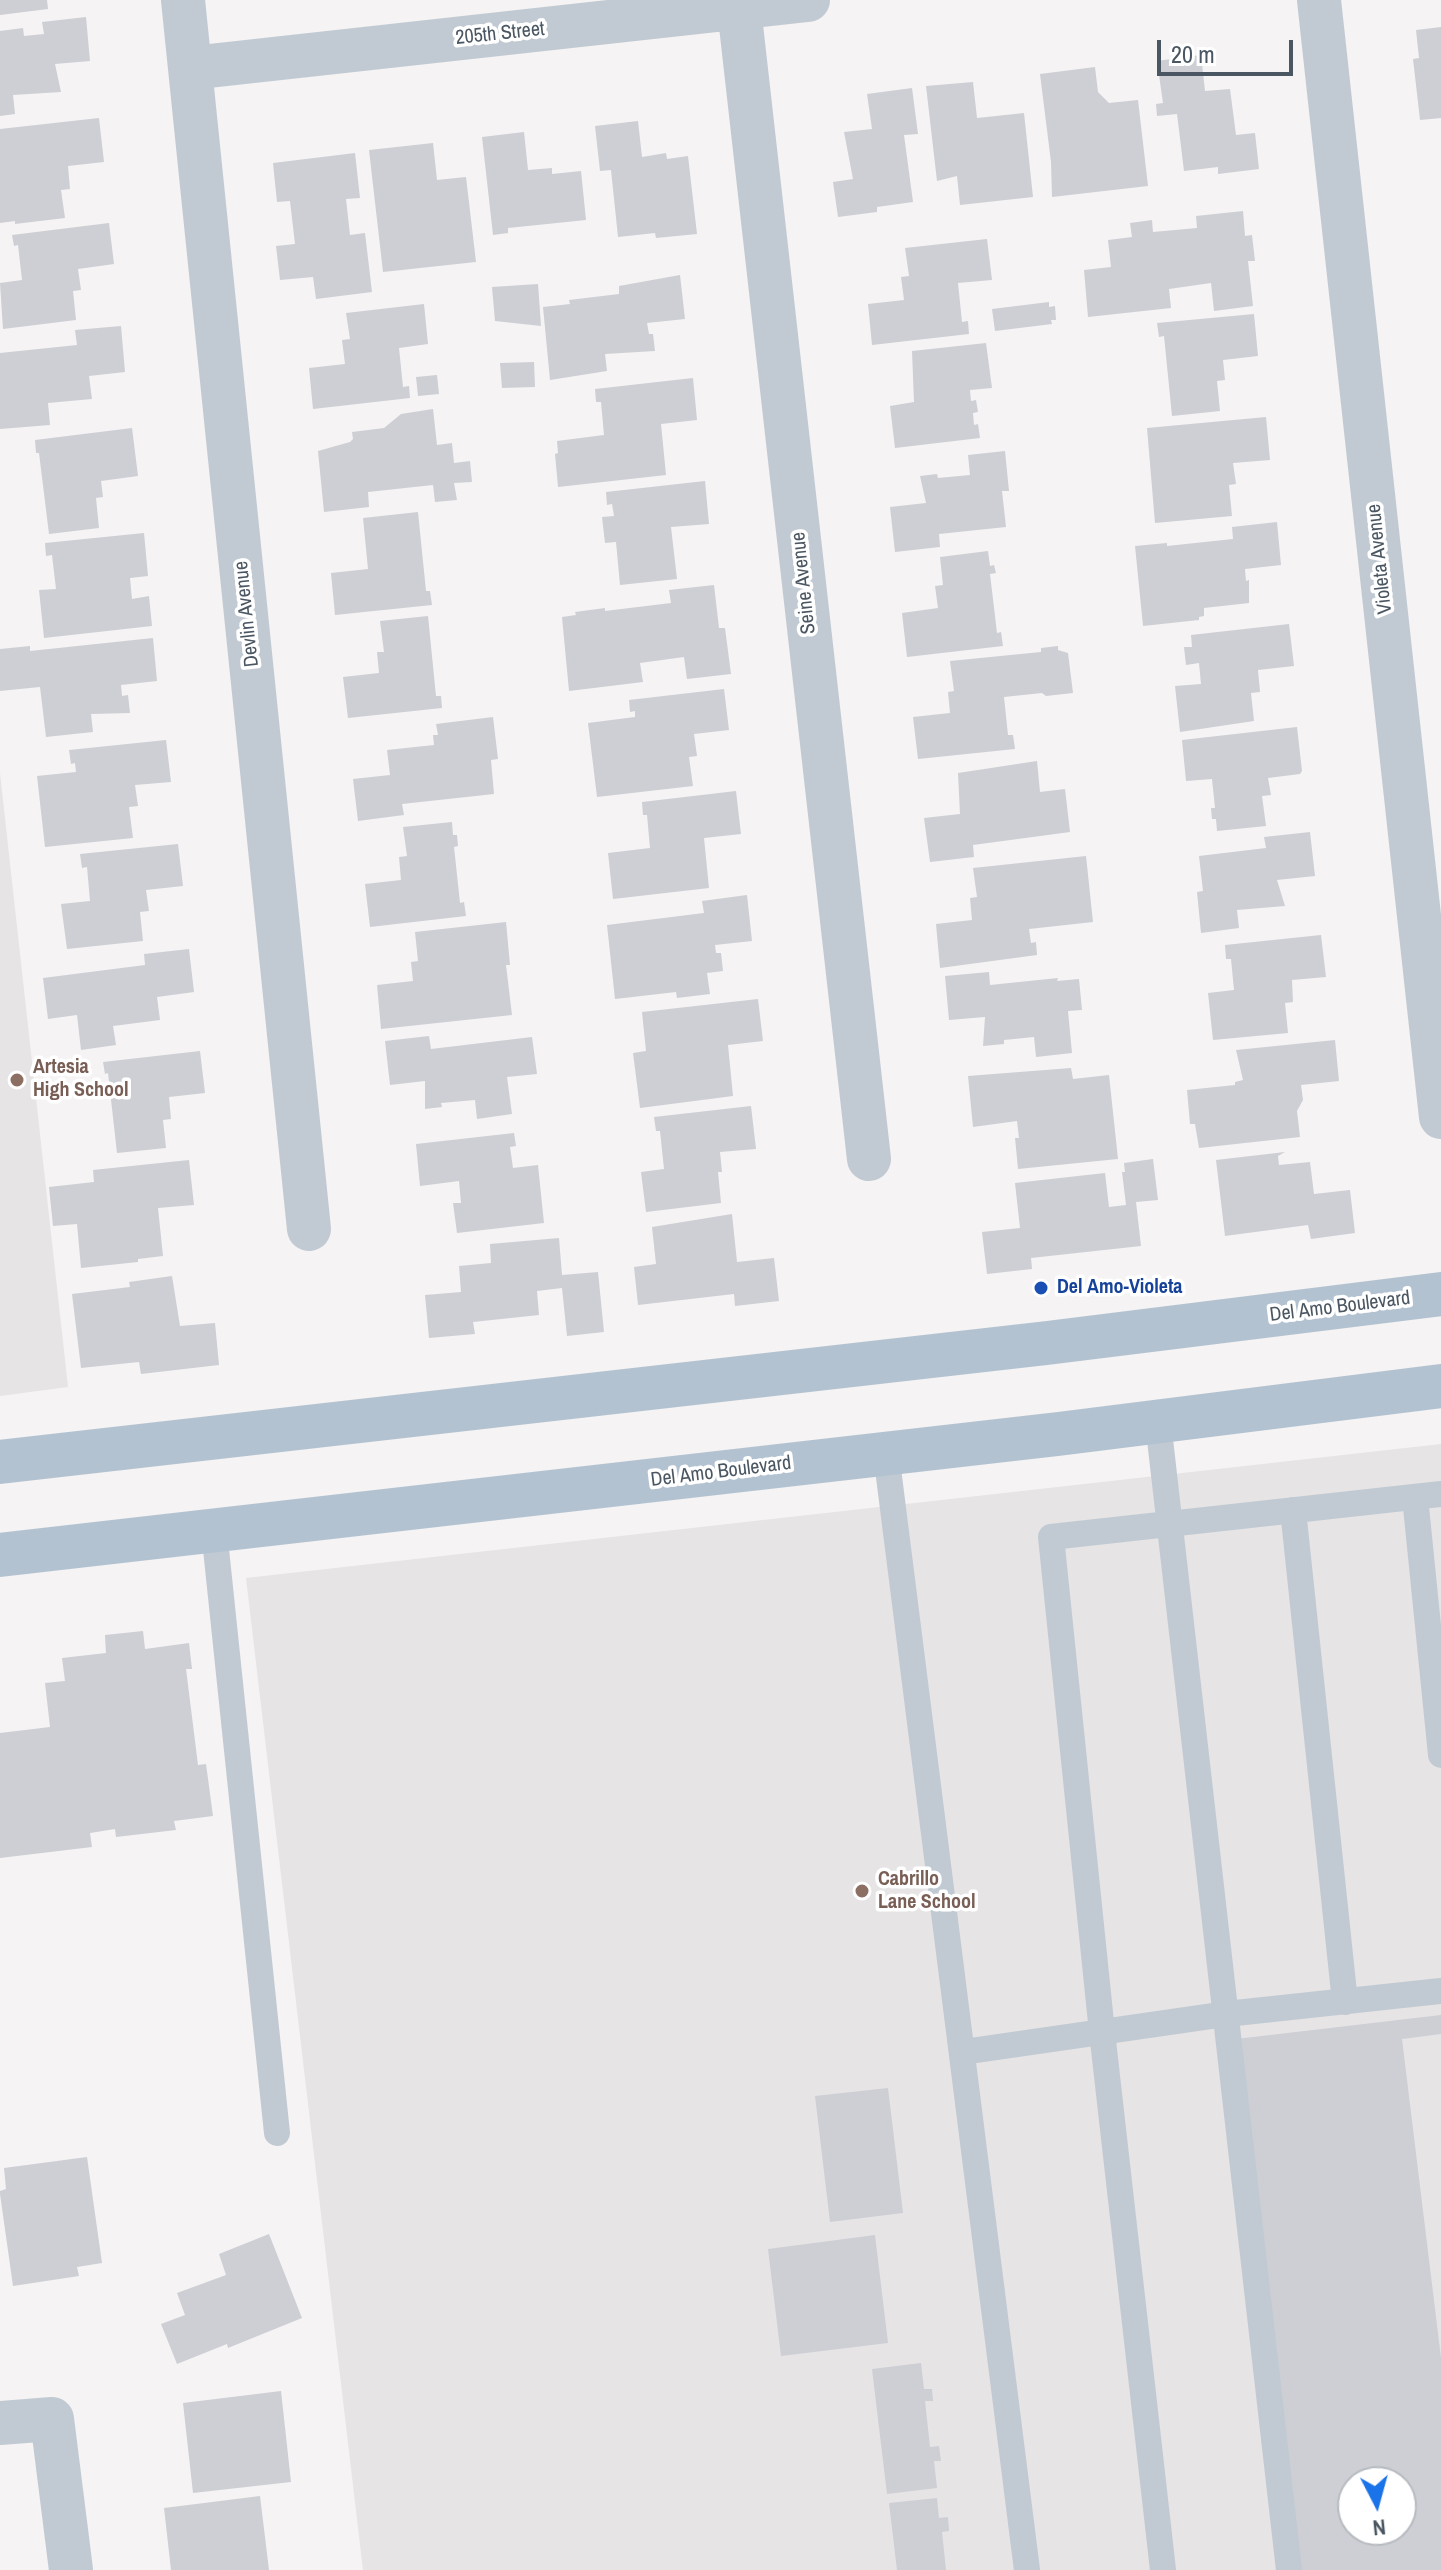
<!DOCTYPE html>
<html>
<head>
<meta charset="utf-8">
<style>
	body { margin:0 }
	#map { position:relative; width:1441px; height:2570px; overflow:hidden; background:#f5f3f3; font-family:"Archivo Narrow",sans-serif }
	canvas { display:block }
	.north { position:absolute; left:1337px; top:2466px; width:80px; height:80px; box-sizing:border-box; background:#fff; border:2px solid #b7bbc0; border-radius:50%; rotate:174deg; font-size:22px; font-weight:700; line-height:32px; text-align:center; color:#4a5661 }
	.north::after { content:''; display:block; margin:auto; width:28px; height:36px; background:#1a73e8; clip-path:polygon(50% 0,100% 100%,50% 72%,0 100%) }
	.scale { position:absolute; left:1157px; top:40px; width:136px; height:36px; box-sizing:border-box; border:4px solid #4a5661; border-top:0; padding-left:10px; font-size:24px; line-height:28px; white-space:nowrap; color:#4a5661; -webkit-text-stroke:6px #fff; paint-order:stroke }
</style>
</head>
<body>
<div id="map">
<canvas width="1441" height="2570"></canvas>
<div class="north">N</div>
<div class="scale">20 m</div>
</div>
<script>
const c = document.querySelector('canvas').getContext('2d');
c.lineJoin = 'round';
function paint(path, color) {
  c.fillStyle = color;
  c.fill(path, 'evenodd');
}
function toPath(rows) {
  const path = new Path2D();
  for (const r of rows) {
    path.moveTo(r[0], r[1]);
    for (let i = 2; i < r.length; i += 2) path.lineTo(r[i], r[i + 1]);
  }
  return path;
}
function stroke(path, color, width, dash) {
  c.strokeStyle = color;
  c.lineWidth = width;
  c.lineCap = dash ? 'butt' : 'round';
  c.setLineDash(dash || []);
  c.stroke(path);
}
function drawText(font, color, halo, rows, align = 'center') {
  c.font = font + ' "Archivo Narrow",sans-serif';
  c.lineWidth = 7;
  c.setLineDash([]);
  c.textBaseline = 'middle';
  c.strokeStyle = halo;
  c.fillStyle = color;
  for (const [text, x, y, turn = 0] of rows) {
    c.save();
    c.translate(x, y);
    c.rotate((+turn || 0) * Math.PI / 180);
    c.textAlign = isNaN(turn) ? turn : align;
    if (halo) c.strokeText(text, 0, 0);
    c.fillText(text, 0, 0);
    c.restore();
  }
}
paint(toPath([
	[0,773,68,1387,0,1396],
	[1441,1444,1441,2570,363,2570,246,1578],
	[1353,2482,1401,2482,1401,2530,1353,2530]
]), '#e6e4e5');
paint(toPath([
	[0,0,47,0,48,9,0,15],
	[86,17,90,61,55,64,61,92,13,95,15,114,0,116,0,31,23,28,24,36,44,34,42,22],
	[1441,27,1441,118,1420,120,1413,59,1419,58,1416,30],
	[1201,55,1205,91,1230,89,1236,135,1255,133,1259,169,1218,174,1218,167,1184,171,1177,114,1157,116,1156,104,1163,103,1157,61],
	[1095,67,1098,92,1109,103,1138,100,1148,186,1052,197,1051,162,1040,74],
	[973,82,977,118,1024,113,1033,197,960,205,957,176,937,181,926,86],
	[912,88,918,134,904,135,913,202,877,207,877,212,838,217,833,182,853,179,844,132,872,129,867,94],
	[99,118,104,162,68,166,70,189,61,190,65,218,15,224,15,221,0,223,0,129],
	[638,121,642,157,666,153,667,159,688,156,697,234,656,238,655,233,618,237,611,170,600,171,595,126],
	[524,132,528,170,552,168,552,174,581,171,586,220,508,228,508,233,493,235,482,137],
	[433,143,437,180,466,177,476,262,383,272,369,150],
	[355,153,360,198,346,199,350,235,365,233,372,292,316,299,313,277,280,280,276,246,295,244,290,201,277,202,273,163],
	[1243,211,1245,236,1252,235,1255,261,1248,261,1253,306,1214,311,1211,283,1169,289,1171,308,1088,317,1084,270,1111,267,1108,240,1132,237,1130,223,1152,220,1153,232,1197,228,1196,216],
	[109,223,114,264,78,269,81,290,73,291,76,320,3,329,0,283,22,280,18,245,14,246,12,235],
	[987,239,992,280,958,283,962,322,968,321,969,334,872,345,868,304,904,300,901,277,909,276,905,248],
	[680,275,685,319,647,323,649,334,653,334,655,351,605,354,607,371,550,380,543,307,570,304,569,300,619,294,619,286],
	[538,284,541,326,495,321,492,287],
	[1049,302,1049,307,1055,306,1056,320,1051,320,1052,324,995,331,992,309],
	[424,304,428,344,399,348,403,387,409,386,410,398,313,409,309,368,345,364,342,340,350,339,346,313],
	[1254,314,1258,356,1223,360,1225,380,1217,381,1220,411,1172,416,1164,336,1159,337,1157,323],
	[121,326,125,372,89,376,92,399,48,403,50,425,0,429,0,353,77,345,75,330],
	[986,343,992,388,970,390,971,401,976,400,978,412,973,413,974,425,978,424,980,438,895,448,890,406,914,402,912,351],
	[534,362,535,387,502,388,500,363],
	[437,375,439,394,418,396,416,377],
	[693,378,697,420,661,424,666,475,558,487,555,454,558,453,557,441,604,435,601,402,596,402,595,389],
	[433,409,437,445,452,443,454,463,470,461,472,482,454,483,457,500,435,502,433,485,368,492,369,507,324,512,318,451,350,442,353,439,352,432,384,428,401,414],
	[1266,417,1270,460,1233,463,1236,484,1229,485,1232,516,1155,523,1147,428],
	[132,428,138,476,101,481,103,497,96,498,99,528,49,534,39,453,36,453,35,440],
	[1005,451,1009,491,1002,491,1006,527,939,534,940,547,895,552,890,507,926,503,920,476,937,474,938,478,970,475,968,455],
	[705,481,709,524,671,527,677,579,620,585,616,542,605,543,602,517,614,516,612,504,607,505,606,492],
	[418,512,426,591,430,591,432,605,335,615,331,573,368,569,363,518],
	[1277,522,1281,565,1245,569,1246,581,1249,580,1249,603,1204,608,1204,616,1199,617,1199,620,1143,626,1135,546,1167,543,1167,546,1233,539,1232,527],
	[144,533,148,576,130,578,132,599,149,596,152,626,44,638,39,590,56,589,52,555,46,556,45,543],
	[988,551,990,566,994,565,996,573,990,574,997,633,1001,632,1003,646,907,657,902,613,938,608,935,586,943,585,940,557],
	[714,585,719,628,725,628,731,674,687,679,684,657,640,663,643,682,569,691,562,617,576,615,575,612,605,608,605,611,671,603,669,590],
	[428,616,436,696,441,696,442,708,348,718,343,677,379,673,377,652,384,652,380,621],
	[1289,624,1294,666,1258,670,1260,692,1251,693,1254,721,1180,732,1175,686,1201,684,1199,663,1186,665,1184,647,1192,647,1191,635],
	[153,638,157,681,121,685,122,696,128,695,130,713,91,714,93,732,46,737,40,687,0,691,0,649,30,646,30,651],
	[1058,646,1058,650,1068,653,1073,693,1046,696,1042,693,1004,697,1008,735,1013,735,1015,749,918,759,913,717,950,713,948,692,954,691,950,661,1041,652,1041,648],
	[724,689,729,730,694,734,697,756,689,757,693,786,597,797,588,723,635,717,635,711,630,712,629,700],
	[493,717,498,759,491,760,494,794,402,804,404,815,358,821,353,779,390,775,387,750,434,745,433,735,438,735,436,724],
	[1297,727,1302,771,1300,774,1268,778,1271,795,1262,796,1266,826,1217,831,1216,819,1212,819,1211,808,1215,808,1212,779,1186,781,1182,740],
	[166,740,171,782,135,785,138,806,129,807,133,838,45,847,37,776,76,772,75,763,71,764,69,750],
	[1037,761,1040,792,1065,789,1070,832,973,845,974,857,930,862,924,818,960,814,958,773],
	[736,791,741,834,704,838,709,888,613,899,608,853,650,848,647,815,643,815,642,802],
	[452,822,453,835,457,835,458,846,454,847,460,903,464,902,466,916,370,927,365,884,401,880,399,857,407,856,403,827],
	[1310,832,1315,876,1277,880,1285,906,1237,910,1239,928,1201,933,1197,892,1203,891,1199,856,1266,848,1264,837],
	[178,844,183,886,146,890,149,911,140,912,143,941,67,949,61,904,90,901,87,867,82,868,80,854],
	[1086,856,1093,922,1029,929,1031,943,1036,942,1037,955,940,968,936,924,972,920,970,898,977,897,973,868],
	[747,895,752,941,715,945,716,953,721,953,723,971,707,973,710,994,677,998,676,992,615,999,607,925,704,913,702,901],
	[506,922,510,965,506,965,512,1015,381,1029,377,985,413,981,411,962,418,961,415,932],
	[1321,935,1326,977,1292,980,1293,1002,1285,1003,1288,1033,1213,1040,1208,993,1234,990,1231,959,1226,959,1225,945],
	[189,949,194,992,157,997,160,1020,113,1026,116,1045,81,1050,77,1015,48,1019,43,978,145,965,144,954],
	[989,972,990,985,1058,978,1057,981,1079,979,1082,1010,1068,1011,1072,1053,1036,1057,1034,1037,1004,1040,1004,1044,983,1046,985,1017,949,1020,945,976],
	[758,999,763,1041,728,1045,733,1096,640,1108,633,1053,646,1051,642,1012],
	[429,1036,431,1049,532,1037,537,1074,507,1077,512,1114,477,1119,475,1100,441,1103,442,1107,425,1109,425,1081,390,1085,385,1041],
	[1335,1040,1339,1081,1301,1085,1303,1100,1297,1111,1300,1137,1199,1148,1195,1124,1190,1124,1187,1090,1235,1085,1235,1082,1243,1080,1236,1050],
	[200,1051,205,1093,169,1097,171,1119,163,1120,166,1148,117,1153,108,1073,105,1074,103,1062],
	[1071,1068,1073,1079,1109,1075,1118,1159,1018,1169,1015,1138,1019,1138,1017,1121,973,1127,968,1076],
	[751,1106,756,1149,720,1152,722,1172,718,1172,721,1203,646,1212,641,1172,664,1169,660,1131,656,1131,654,1117],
	[514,1133,516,1146,510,1147,513,1168,538,1165,544,1223,457,1233,453,1203,461,1203,459,1181,420,1186,416,1144],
	[1285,1152,1278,1156,1279,1165,1310,1162,1314,1194,1350,1190,1355,1233,1311,1239,1308,1225,1225,1236,1216,1160],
	[1153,1159,1158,1200,1136,1202,1141,1246,1031,1258,1032,1269,987,1274,982,1232,1020,1228,1015,1183,1105,1173,1109,1207,1126,1205,1122,1172,1125,1172,1124,1163],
	[189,1160,194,1205,158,1208,163,1256,138,1259,138,1262,81,1268,77,1224,53,1226,49,1187,94,1182,93,1170],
	[732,1214,737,1262,774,1258,779,1301,735,1306,734,1294,638,1305,634,1267,656,1264,652,1227],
	[559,1238,562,1275,598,1272,604,1332,567,1336,562,1288,537,1291,539,1315,473,1322,475,1334,429,1338,425,1295,461,1292,459,1266,491,1263,490,1244],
	[172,1276,180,1326,215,1323,219,1365,141,1374,139,1362,81,1368,72,1294,130,1287,129,1282],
	[143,1631,145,1649,189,1643,192,1669,186,1669,198,1765,206,1764,213,1816,174,1821,176,1830,116,1837,115,1829,90,1833,92,1847,0,1858,0,1733,50,1727,45,1683,65,1681,62,1658,106,1653,105,1635],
	[1441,2015,1441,2034,1402,2039,1441,2358,1441,2570,1299,2570,1236,2039],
	[1353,2482,1401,2482,1401,2530,1353,2530],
	[888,2088,903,2213,830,2222,815,2096],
	[87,2157,102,2263,77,2267,79,2276,13,2286,0,2194,0,2191,6,2189,4,2168],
	[269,2234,302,2318,228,2348,227,2344,177,2364,161,2324,185,2315,177,2293,226,2275,219,2254],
	[875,2235,888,2343,781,2356,768,2249],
	[921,2363,924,2389,932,2389,933,2401,925,2401,930,2447,939,2446,941,2461,934,2461,937,2488,887,2494,872,2369],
	[281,2391,291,2482,193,2493,183,2403],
	[260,2496,269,2570,171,2570,164,2508],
	[937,2498,939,2518,948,2517,949,2531,942,2532,946,2570,897,2570,889,2503]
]), '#cdcfd5');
stroke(toPath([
	[1158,1422,1289,2570],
	[886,1453,1027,2570],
	[1415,1497,1441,1755],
	[1293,1510,1345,2002],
	[214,1530,277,2133],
	[963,2052,1226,2014,1441,1991],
	[1163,2570,1102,2032,1051,1537,1441,1494]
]), '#c1cad2', 26);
stroke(toPath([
	[183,0,309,1229],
	[1319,0,1441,1117],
	[739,8,869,1159],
	[191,68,808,0],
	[0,2423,52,2419,71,2570]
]), '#c1cad2', 44);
stroke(toPath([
	[0,1462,1047,1343,1441,1294],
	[0,1555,1058,1434,1441,1386]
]), '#b3c2d1', 44);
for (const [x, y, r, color] of [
	[17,1080,8,"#8d6e63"],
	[1041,1288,8,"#1a4fb4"],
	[862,1891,8,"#8d6e63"]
]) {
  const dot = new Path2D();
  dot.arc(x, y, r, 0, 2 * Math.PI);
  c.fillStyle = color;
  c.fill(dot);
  stroke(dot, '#fff', 3);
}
drawText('20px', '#4a5661', '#fff', [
	["205th Street",500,34,-6],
	["Violeta Avenue",1380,559,-96],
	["Seine Avenue",804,583,-96],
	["Devlin Avenue",247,614,-96],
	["Del Amo Boulevard",1340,1307,-7],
	["Del Amo Boulevard",721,1472,-7]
]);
drawText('bold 20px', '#785e54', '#fff', [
	["Artesia",33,1068],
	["High School",33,1091],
	["Cabrillo",878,1880],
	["Lane School",878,1903]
], 'left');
drawText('bold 20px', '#164399', '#fff', [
	["Del Amo-Violeta",1057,1288]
], 'left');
</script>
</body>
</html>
